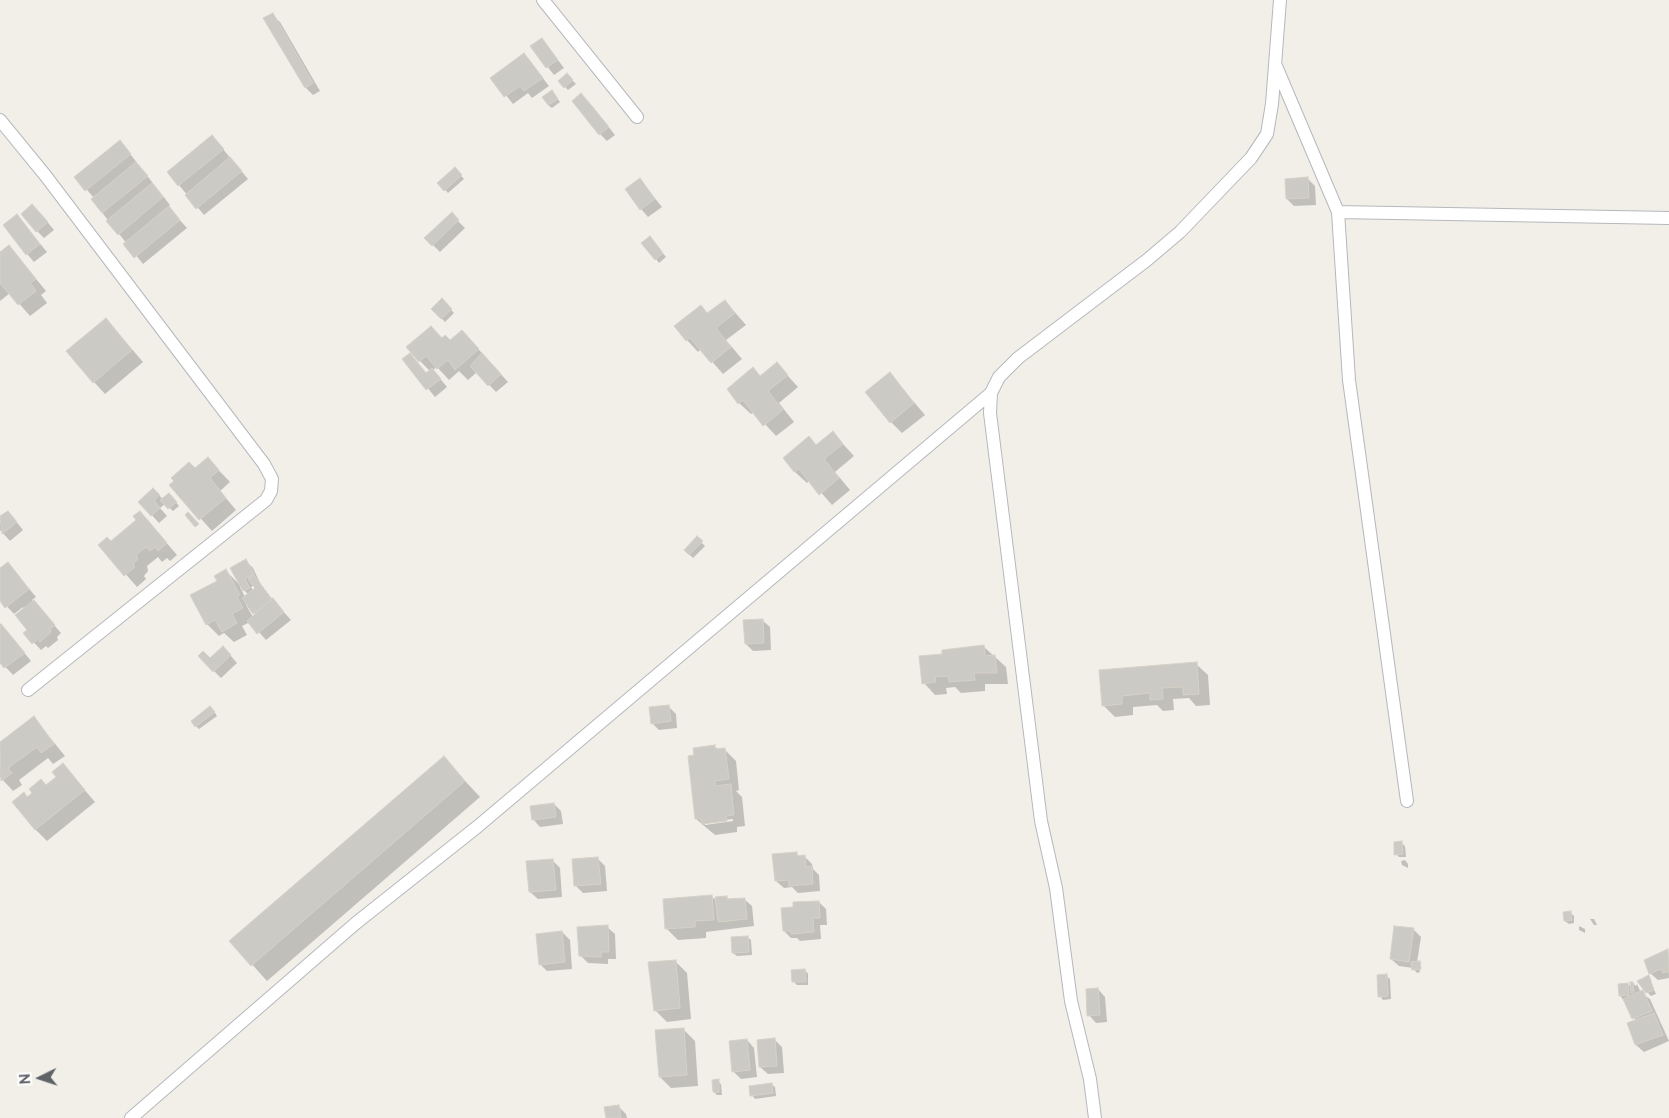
<!DOCTYPE html>
<html>
<head>
<meta charset="utf-8">
<style>
	body { margin:0 }
	#map { position:relative; width:1669px; height:1118px; overflow:hidden; background:#f1efe8; font-family:Raleway,sans-serif }
	canvas { display:block }
	.north { position:absolute; left:15px; top:1053px; width:50px; height:50px; -webkit-text-stroke:4px #fff; paint-order:stroke; rotate:266deg; font-size:14px; font-weight:700; line-height:20px; text-align:center; color:#5f6368 }
	.north::after { content:''; display:block; margin:auto; width:18px; height:22px; background:#5f6368; clip-path:polygon(50% 0,100% 100%,50% 72%,0 100%) }
</style>
</head>
<body>
<div id="map">
<canvas width="1669" height="1118"></canvas>
<div class="north">N</div>
</div>
<script>
const c = document.querySelector('canvas').getContext('2d');
c.lineJoin = 'round';
function paint(path, color) {
  c.fillStyle = color;
  c.fill(path, 'evenodd');
}
function toPath(rows) {
  const path = new Path2D();
  for (const r of rows) {
    path.moveTo(r[0], r[1]);
    for (let i = 2; i < r.length; i += 2) path.lineTo(r[i], r[i + 1]);
  }
  return path;
}
function stroke(path, color, width, dash) {
  c.strokeStyle = color;
  c.lineWidth = width;
  c.lineCap = dash ? 'butt' : 'round';
  c.setLineDash(dash || []);
  c.stroke(path);
}
paint(toPath([
	[272,15,280,22,320,91,313,95,306,88],
	[542,39,564,68,554,75,532,47],
	[524,54,549,86,532,98,528,93,513,104,492,78],
	[567,75,576,84,568,90,560,81],
	[555,95,560,102,552,108,548,105],
	[589,102,615,135,607,141,600,134],
	[212,136,248,179,204,215,168,172],
	[120,141,170,205,168,207,187,228,143,264,92,200,94,198,76,177],
	[455,169,464,179,448,193,439,183],
	[1308,179,1315,186,1316,205,1294,206,1287,199],
	[640,180,662,207,648,217,641,209],
	[40,213,54,230,44,238,37,231],
	[451,214,465,228,440,252,426,238],
	[17,216,47,252,34,262,27,254],
	[653,241,666,257,659,263,656,259],
	[9,246,46,291,41,295,47,303,30,316,10,293,0,301,0,254],
	[442,300,454,313,445,322,433,309],
	[725,301,746,325,726,340,742,359,723,374,701,349,698,352,687,340,708,314],
	[106,319,143,362,105,394,94,382],
	[462,331,508,382,496,392,477,372,468,380,459,371,449,380,437,367,433,370,447,387,435,397,404,359,410,355,427,374,430,371,420,361,443,339,450,342],
	[777,364,798,387,779,403,794,422,776,436,754,412,751,414,739,403,753,369,761,377],
	[890,374,925,415,902,433,891,422],
	[833,433,854,456,835,472,850,490,832,505,810,480,807,483,795,472,784,458,809,438,817,446],
	[208,459,230,482,220,491,236,510,212,531,171,485],
	[153,490,163,499,169,494,179,506,173,511,165,504,160,508,167,516,159,523,140,502],
	[140,512,177,555,170,561,167,558,162,562,158,557,147,566,148,571,144,576,146,579,137,587,100,545,111,542,138,520],
	[0,517,15,520,23,530,10,541,0,530],
	[697,538,705,546,693,558,685,550],
	[245,560,253,568,260,583,273,600,291,620,266,640,250,622,242,626,247,635,234,642,224,633,219,636,207,624,218,581,226,571,240,585],
	[254,585,257,588,253,590,251,587],
	[240,587,241,587,248,594,245,597],
	[248,604,256,615,253,617,246,605],
	[8,563,36,597,32,600,61,633,57,637,58,640,48,648,46,646,41,650,25,633,29,630,23,607,14,614,0,599,0,570],
	[762,620,770,627,771,650,753,651,746,644],
	[0,623,31,661,13,675,0,661],
	[984,647,1006,667,1008,684,985,684,985,691,961,693,955,687,946,688,947,694,935,695,924,683,943,655],
	[230,655,237,663,221,678,214,671,210,660],
	[1196,664,1208,675,1210,705,1196,706,1189,698,1173,699,1174,710,1163,711,1157,705,1133,707,1133,715,1115,717,1103,705,1101,671],
	[668,706,676,714,677,728,659,730,652,723],
	[214,711,217,716,199,729,196,726],
	[34,718,65,756,53,764,48,758,19,780,22,785,13,791,0,777,0,743],
	[714,746,719,750,725,750,736,761,739,790,736,791,742,797,745,826,737,827,737,832,715,835,696,819,695,756],
	[733,819,733,821,705,825,705,822],
	[444,758,480,797,267,981,231,941],
	[63,765,95,802,47,841,35,829,27,798,57,777],
	[554,804,561,811,563,824,540,827,533,819],
	[1401,843,1405,846,1406,857,1399,857,1396,854],
	[796,853,800,857,805,857,812,864,813,869,819,875,820,891,798,893,792,887,784,888,776,881],
	[597,858,605,866,607,891,583,893,576,886],
	[552,860,560,868,562,897,538,899,530,892],
	[1405,860,1408,864,1408,868,1402,865,1401,861],
	[712,897,717,901,726,897,730,900,744,899,752,906,754,926,706,932,706,938,678,940,666,928],
	[819,902,826,909,827,925,820,925,821,939,800,941,797,938,791,938,784,931],
	[1570,912,1574,916,1574,923,1569,924,1565,921],
	[1590,919,1594,919,1597,925,1594,925],
	[1579,926,1585,929,1585,933,1579,930],
	[607,927,615,934,616,959,608,959,608,964,588,963,580,955],
	[1413,929,1421,937,1417,962,1422,964,1419,964,1420,972,1417,973,1413,968,1399,966,1391,959],
	[562,932,570,940,572,969,547,971,540,964],
	[747,937,751,940,752,955,737,956,733,953],
	[1668,950,1669,978,1658,980,1650,973,1645,960],
	[675,961,687,973,691,1019,667,1022,655,1010],
	[805,970,808,974,808,985,797,985,794,982],
	[1386,976,1390,979,1391,999,1383,1000,1380,996],
	[1648,976,1656,994,1651,996,1647,992],
	[1633,983,1636,986,1637,984,1641,993,1650,999,1669,1041,1644,1052,1636,1045,1628,1024,1636,1021,1620,995,1628,984,1632,988],
	[1098,989,1105,997,1107,1022,1096,1023,1089,1015],
	[683,1029,695,1041,698,1086,671,1088,660,1077],
	[747,1040,754,1048,757,1077,741,1079,733,1071],
	[775,1040,782,1047,784,1073,768,1074,760,1067],
	[718,1081,721,1084,722,1095,717,1095,714,1092],
	[771,1084,775,1087,776,1096,755,1099,752,1095],
	[619,1107,626,1114,627,1118,607,1118]
]), '#0003');
const building = toPath([
	[273,13,313,83,305,88,263,18,273,13],
	[542,38,558,60,546,68,530,46,542,38],
	[524,53,543,78,524,91,520,86,504,97,490,78,524,53],
	[567,73,573,80,564,88,558,81,567,73],
	[552,90,558,99,548,105,542,97,552,90],
	[581,93,609,127,599,135,572,101,581,93],
	[212,135,224,149,178,186,167,172,212,135],
	[120,140,131,154,85,191,74,177,120,140],
	[230,157,242,171,196,209,185,195,230,157],
	[136,162,148,176,102,213,91,199,136,162],
	[455,167,462,175,444,191,437,183,455,167],
	[1308,177,1309,198,1286,199,1285,179,1308,177],
	[640,178,655,199,640,210,625,189,640,178],
	[152,183,163,197,118,235,106,221,152,183],
	[32,204,48,222,36,232,21,214,32,204],
	[169,206,180,220,134,258,123,244,169,206],
	[452,212,459,220,432,246,424,238,452,212],
	[17,214,40,244,26,255,3,225,17,214],
	[650,236,663,253,655,260,641,243,650,236],
	[9,245,36,279,30,283,36,291,18,305,0,283,0,252,9,245],
	[442,298,452,309,441,319,431,309,442,298],
	[725,300,735,313,716,328,731,347,711,363,690,338,686,341,674,326,701,305,707,313,725,300],
	[106,318,132,350,93,383,66,351,106,318],
	[431,326,442,338,445,335,450,340,462,330,479,349,455,370,448,360,437,369,426,356,419,362,406,347,431,326],
	[410,353,426,373,432,368,441,379,426,390,402,359,410,353],
	[482,353,501,374,488,386,470,366,482,353],
	[777,362,788,375,768,391,783,410,763,426,743,400,738,404,727,389,753,367,760,376,777,362],
	[890,372,914,403,890,423,865,392,890,372],
	[833,431,843,444,824,459,839,478,819,495,799,469,794,472,783,458,809,436,816,445,833,431],
	[208,457,219,470,210,478,226,498,199,520,169,485,174,481,171,478,189,462,195,468,208,457],
	[153,488,160,495,154,500,160,508,151,516,138,502,153,488],
	[169,493,177,502,168,509,160,500,169,493],
	[8,511,17,522,2,534,0,516,8,511],
	[140,511,167,543,158,551,155,547,150,551,146,547,136,555,138,559,133,564,135,567,124,576,98,545,107,537,111,541,136,520,133,516,140,511],
	[188,512,199,524,195,527,185,515,188,512],
	[697,536,703,541,689,555,684,550,697,536],
	[246,559,254,574,245,579,250,588,243,591,230,568,246,559],
	[8,562,29,589,5,608,0,601,0,568,8,562],
	[226,569,240,595,237,596,243,608,232,614,237,623,222,632,215,620,206,625,190,595,217,581,214,576,226,569],
	[254,575,272,600,253,614,242,598,255,588,248,579,254,575],
	[273,598,284,612,257,634,247,621,273,598],
	[34,600,55,625,50,629,51,632,40,642,38,639,32,644,23,633,27,630,15,615,34,600],
	[763,619,764,643,745,644,743,620,763,619],
	[2,625,25,653,4,668,0,663,0,626,2,625],
	[984,645,985,656,995,655,997,673,974,673,975,680,949,682,948,676,935,677,936,682,922,684,919,656,942,654,942,650,984,645],
	[223,646,231,655,213,672,198,656,203,651,210,658,223,646],
	[1197,662,1199,694,1183,695,1183,687,1162,688,1163,699,1150,700,1150,693,1122,696,1122,704,1102,706,1099,670,1197,662],
	[669,705,671,721,651,724,649,707,669,705],
	[210,706,215,712,195,727,191,721,210,706],
	[34,716,54,744,41,753,37,747,8,768,12,773,1,781,0,742,34,716],
	[715,745,715,749,725,748,729,779,715,781,715,786,731,784,734,815,726,816,727,821,702,824,701,819,695,819,688,756,694,755,693,748,715,745],
	[444,756,465,781,251,966,229,941,444,756],
	[63,763,85,790,35,830,12,802,24,792,27,797,32,793,29,789,41,779,46,785,56,777,52,772,63,763],
	[554,803,556,817,532,820,530,806,554,803],
	[1402,841,1403,854,1394,855,1394,842,1402,841],
	[797,852,797,856,805,855,806,867,812,866,813,884,789,886,789,880,775,881,772,854,797,852],
	[598,857,601,884,574,886,572,859,598,857],
	[553,859,556,890,529,892,526,861,553,859],
	[712,895,714,920,695,921,695,927,665,929,663,899,712,895],
	[727,896,727,899,745,898,747,919,718,922,715,897,727,896],
	[819,901,820,918,813,918,814,932,791,934,791,931,783,931,781,908,793,907,793,902,819,901],
	[1571,911,1572,920,1564,921,1563,912,1571,911],
	[608,925,609,952,601,952,601,957,579,956,577,927,608,925],
	[1394,926,1414,928,1409,962,1390,959,1394,926],
	[562,931,565,962,539,965,536,934,562,931],
	[748,936,749,952,732,953,731,937,748,936],
	[1668,949,1669,971,1663,973,1661,969,1649,974,1644,960,1668,949],
	[676,960,680,1008,654,1011,648,962,676,960],
	[1420,961,1421,969,1412,970,1411,962,1420,961],
	[805,969,806,982,792,982,791,970,805,969],
	[1387,974,1388,996,1378,997,1377,975,1387,974],
	[1649,975,1654,990,1646,993,1637,981,1649,975],
	[1630,982,1633,982,1634,992,1631,993,1630,982],
	[1628,983,1629,995,1619,996,1618,984,1628,983],
	[1098,988,1100,1015,1087,1016,1086,989,1098,988],
	[1643,990,1652,1011,1632,1019,1623,999,1643,990],
	[1654,1013,1663,1035,1635,1045,1627,1023,1654,1013],
	[684,1028,687,1075,659,1077,655,1030,684,1028],
	[775,1038,777,1066,759,1067,757,1040,775,1038],
	[747,1039,750,1070,732,1072,729,1041,747,1039],
	[719,1079,719,1092,713,1092,712,1080,719,1079],
	[772,1083,773,1093,750,1096,749,1086,772,1083],
	[619,1105,621,1118,606,1118,604,1107,619,1105]
]);
paint(building, '#cccac5');
stroke(building, '#d6d1c6', 1);
const street = toPath([
	[543,0,637,117],
	[1276,66,1338,212,1349,380,1407,801],
	[0,120,45,175,264,464,272,479,271,491,266,500,28,690],
	[1338,212,1669,218],
	[131,1118,356,923,477,827,991,393],
	[1095,1118,1090,1079,1071,1001,1056,888,1041,821,990,413,991,393,999,377,1018,358,1147,260,1180,232,1251,158,1267,134,1272,104,1280,0]
]);
stroke(street, '#b5b8bc', 14);
stroke(street, '#fff', 12);
</script>
</body>
</html>
